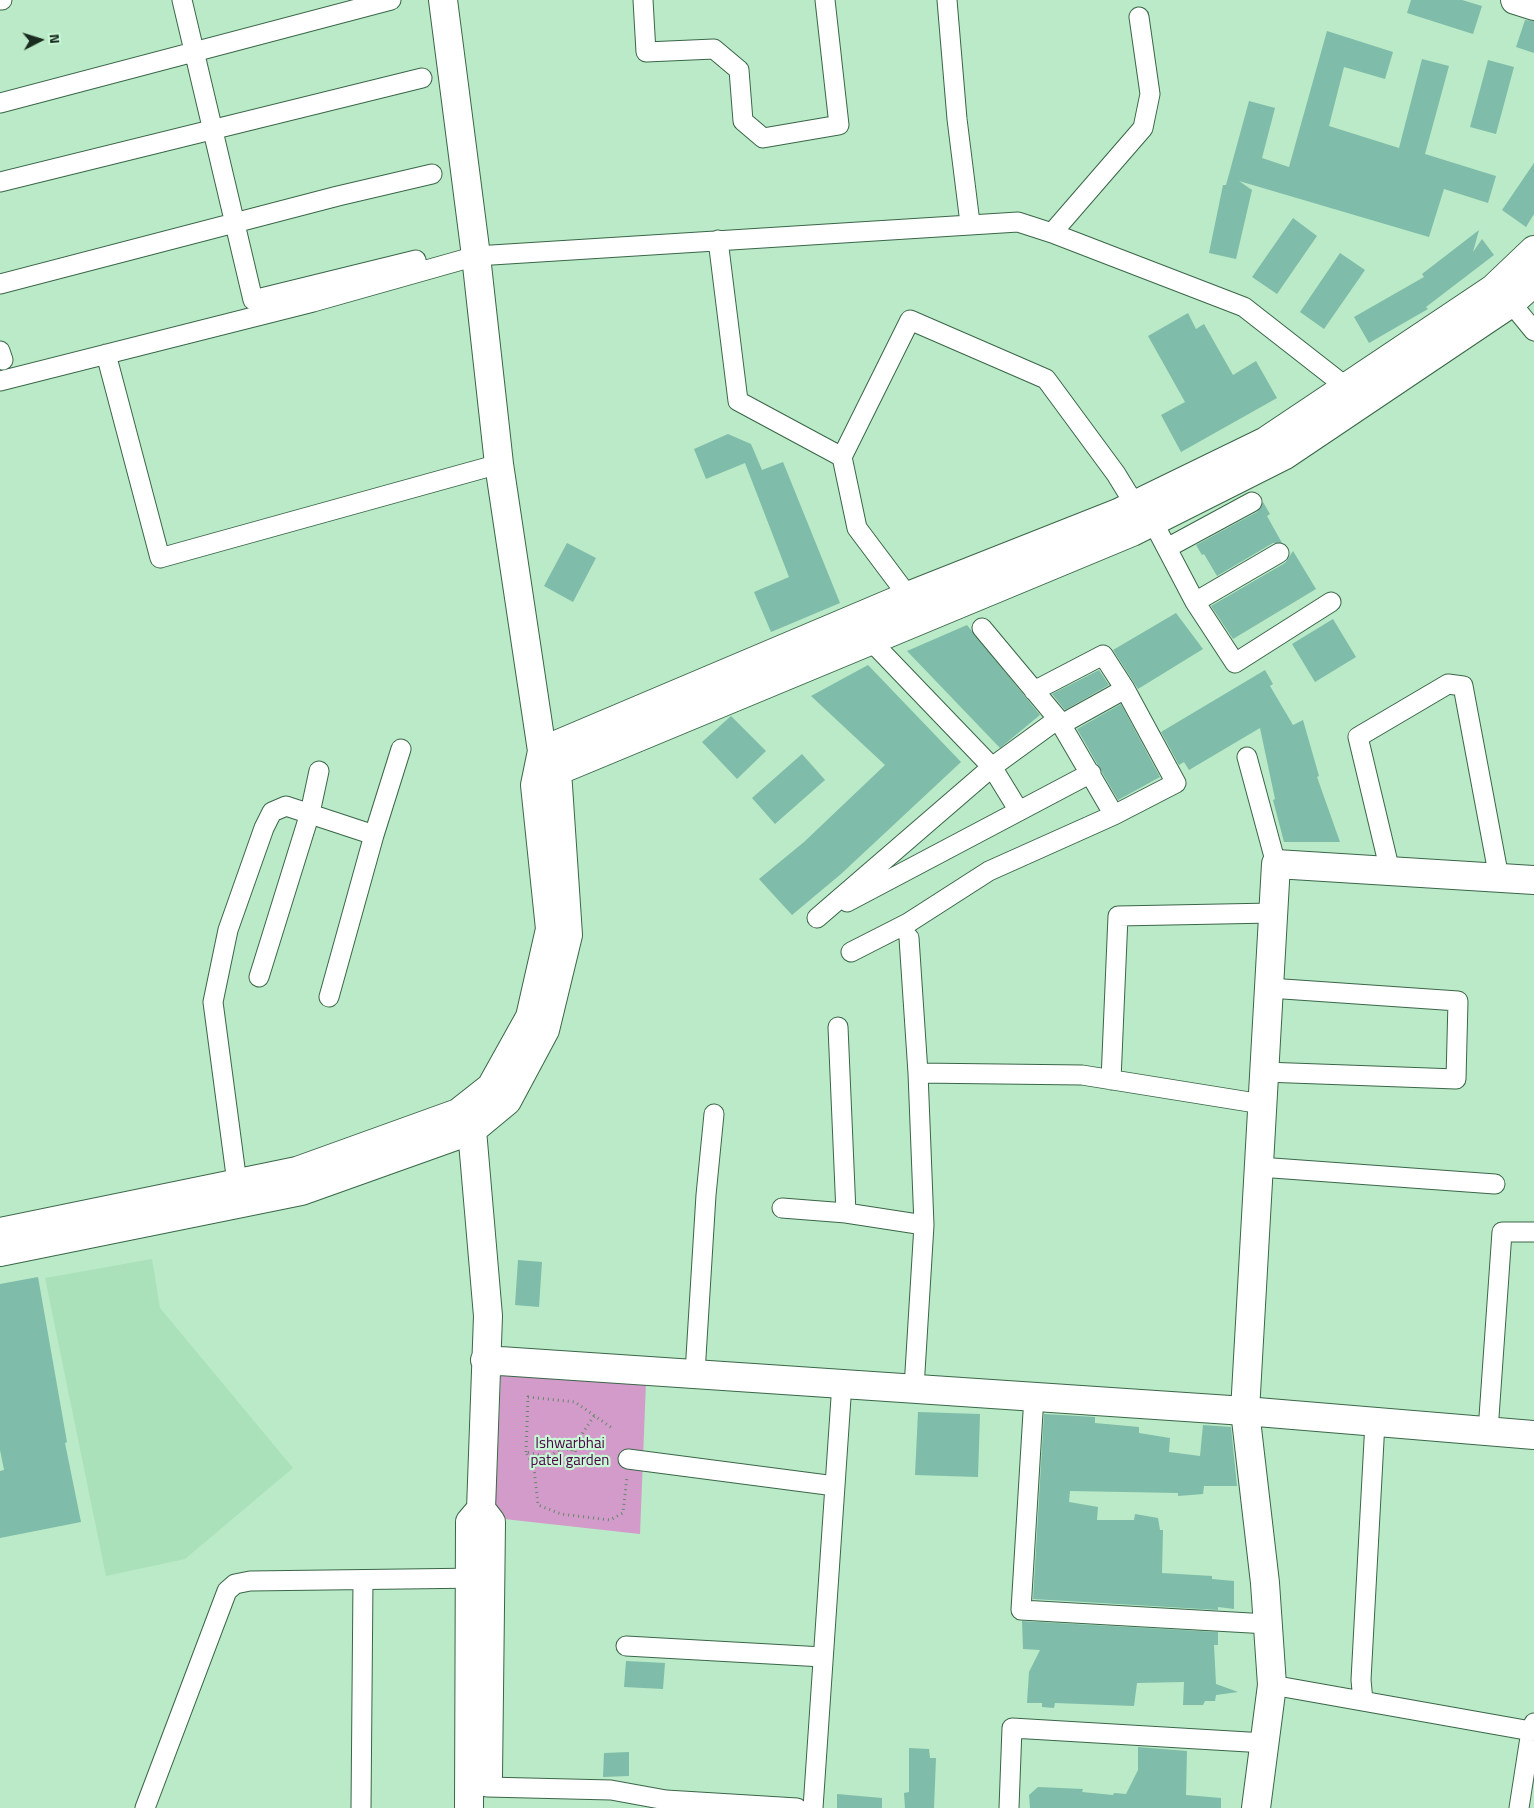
<!DOCTYPE html>
<html>
<head>
<meta charset="utf-8">
<style>
	body { margin:0 }
	#map { position:relative; width:1534px; height:1808px; overflow:hidden; background:#baeac7; font-family:"Titillium Web",sans-serif }
	canvas { display:block }
	.north { position:absolute; left:15px; top:15px; width:50px; height:50px; -webkit-text-stroke:4px #c7f7d4; paint-order:stroke; rotate:85deg; font-size:14px; font-weight:700; line-height:20px; text-align:center; color:#1a2c1f }
	.north::after { content:''; display:block; margin:auto; width:18px; height:22px; background:#1a2c1f; clip-path:polygon(50% 0,100% 100%,50% 72%,0 100%) }
</style>
</head>
<body>
<div id="map">
<canvas width="1534" height="1808"></canvas>
<div class="north">N</div>
</div>
<script>
const c = document.querySelector('canvas').getContext('2d');
c.lineJoin = 'round';
function paint(path, color) {
  c.fillStyle = color;
  c.fill(path, 'evenodd');
}
function toPath(rows) {
  const path = new Path2D();
  for (const r of rows) {
    path.moveTo(r[0], r[1]);
    for (let i = 2; i < r.length; i += 2) path.lineTo(r[i], r[i + 1]);
  }
  return path;
}
function stroke(path, color, width, dash) {
  c.strokeStyle = color;
  c.lineWidth = width;
  c.lineCap = dash ? 'butt' : 'round';
  c.setLineDash(dash || []);
  c.stroke(path);
}
function drawText(font, color, halo, rows, align = 'center') {
  c.font = font + ' "Titillium Web",sans-serif';
  c.lineWidth = 4.5;
  c.setLineDash([]);
  c.textBaseline = 'middle';
  c.strokeStyle = halo;
  c.fillStyle = color;
  for (const [text, x, y, turn = 0] of rows) {
    c.save();
    c.translate(x, y);
    c.rotate((+turn || 0) * Math.PI / 180);
    c.textAlign = isNaN(turn) ? turn : align;
    if (halo) c.strokeText(text, 0, 0);
    c.fillText(text, 0, 0);
    c.restore();
  }
}
paint(toPath([
	[152,1259,160,1308,293,1468,185,1559,106,1576,45,1278]
]), '#aae1ba');
paint(toPath([
	[501,1372,646,1382,640,1534,495,1518]
]), '#d39bc9');
paint(toPath([
	[1411,0,1462,0,1482,6,1473,34,1407,13],
	[1525,20,1534,21,1534,53,1516,47],
	[1327,31,1393,52,1385,79,1344,67,1329,126,1399,148,1422,59,1449,66,1425,154,1496,176,1488,203,1444,189,1429,237,1239,181,1252,190,1236,259,1209,253,1223,185,1226,185,1249,101,1275,108,1262,158,1289,167],
	[1488,60,1514,67,1496,134,1470,127],
	[1534,163,1534,214,1526,227,1502,210],
	[1293,218,1317,236,1277,294,1252,277],
	[1479,230,1473,252,1482,239,1494,255,1426,307,1428,309,1369,343,1354,317,1424,277,1422,274],
	[1340,253,1365,270,1324,329,1300,312],
	[1188,313,1196,329,1204,324,1233,375,1256,361,1277,398,1181,452,1161,415,1185,402,1148,336],
	[728,434,751,444,762,470,783,462,840,603,771,632,754,592,789,577,745,463,706,479,694,449],
	[1263,502,1270,514,1267,516,1282,543,1273,543,1217,576,1204,554,1202,555,1196,545,1257,512],
	[567,543,596,558,573,602,544,586],
	[1293,551,1316,589,1233,639,1211,606,1285,563],
	[1176,613,1203,649,1138,689,1113,650],
	[1333,619,1356,657,1315,682,1292,644],
	[967,625,1040,715,1000,748,907,651],
	[868,665,961,762,841,874,792,915,759,879,804,842,885,765,811,696],
	[1099,670,1109,685,1065,710,1052,694],
	[1265,670,1273,684,1270,686,1293,725,1303,720,1319,776,1317,777,1340,842,1284,842,1273,800,1275,799,1260,728,1189,770,1184,762,1179,765,1161,732],
	[1121,704,1160,777,1118,800,1077,729],
	[731,716,766,751,737,779,702,742],
	[802,754,825,780,775,824,752,798],
	[518,1260,542,1262,539,1307,515,1305],
	[38,1277,67,1442,65,1443,81,1522,0,1538,0,1471,4,1470,0,1450,0,1284],
	[918,1412,980,1414,978,1477,915,1475],
	[1044,1414,1095,1417,1095,1423,1139,1427,1139,1433,1170,1438,1169,1452,1200,1456,1203,1425,1231,1427,1237,1486,1204,1486,1203,1494,1178,1496,1178,1493,1070,1491,1069,1502,1098,1507,1097,1520,1134,1520,1135,1514,1158,1518,1160,1530,1163,1530,1162,1573,1212,1576,1212,1579,1234,1581,1234,1609,1218,1607,1218,1610,1033,1599],
	[1022,1621,1218,1632,1218,1645,1214,1645,1216,1684,1238,1692,1216,1695,1215,1701,1205,1701,1203,1705,1183,1705,1184,1682,1137,1683,1134,1706,1055,1703,1054,1708,1042,1707,1042,1703,1027,1703,1029,1672,1040,1650,1023,1649],
	[626,1661,665,1663,663,1689,624,1687],
	[1138,1747,1187,1751,1186,1795,1221,1798,1221,1808,1030,1808,1029,1795,1038,1787,1083,1789,1082,1792,1113,1795,1114,1793,1126,1794,1138,1770],
	[909,1748,929,1749,930,1758,936,1758,934,1808,905,1808,904,1793,909,1792],
	[629,1752,629,1776,603,1777,604,1753],
	[837,1794,882,1798,882,1808,837,1808]
]), '#7fbca9');
const street = toPath([
	[0,0,2,0],
	[182,0,253,300,416,260],
	[643,0,646,52,714,49,739,70,743,121,763,138,839,125,825,0],
	[947,0,957,119,970,223],
	[0,103,391,0],
	[0,182,422,78],
	[1052,233,1143,128,1150,94,1139,17],
	[718,240,738,401,842,457,857,528,908,596],
	[0,284,338,196,432,174],
	[1511,303,1534,331],
	[0,351,3,360],
	[106,354,160,558,499,464],
	[0,381,313,302,476,256,1018,222,1052,233,1244,307,1354,393],
	[842,457,910,320,1046,379,1116,474,1135,505],
	[1153,522,1195,602,1235,663,1331,602],
	[1167,548,1252,502],
	[1195,602,1279,553],
	[982,628,1058,719],
	[1034,691,1103,655,1125,689,1176,783,1114,815],
	[1062,724,1125,689],
	[1247,757,1276,864],
	[374,835,401,749],
	[1390,871,1358,737,1448,684,1463,686,1499,878],
	[847,902,1091,773],
	[817,918,992,767,871,641],
	[909,938,918,1073],
	[851,952,908,923,989,871,1114,815,1058,719,992,767,1019,811],
	[259,977,310,813,319,771],
	[838,1027,846,1213],
	[1264,1072,1456,1079,1458,1001,1269,988],
	[1111,1080,1118,916,1273,913],
	[1259,1167,1495,1184],
	[237,1183,213,1002,228,930,264,828,272,812,286,806,374,835,329,997],
	[782,1208,846,1213,924,1225],
	[695,1373,706,1195,714,1114],
	[914,1388,924,1225,918,1073,1082,1075,1262,1104],
	[1034,1396,1021,1610,1268,1624],
	[1488,1431,1502,1232,1534,1232],
	[628,1459,835,1486],
	[626,1646,823,1657],
	[1272,1685,1531,1731,1534,1723],
	[1363,1701,1361,1680,1375,1422],
	[487,1787,611,1790,666,1800,797,1808],
	[145,1808,227,1591,235,1584,250,1581,481,1578],
	[361,1808,363,1580],
	[813,1808,842,1383],
	[1009,1808,1012,1728,1265,1743],
	[1519,1808,1531,1731]
]);
const secondary = toPath([
	[1515,0,1534,6],
	[557,771,1132,532,1285,455,1511,303,1534,282],
	[466,1112,472,1130,488,1316,481,1509,470,1522,469,1808],
	[0,1232,297,1171,458,1113,491,1087,530,1017,550,929,535,785,542,751,908,596,1118,513,1266,441,1493,289,1534,250],
	[0,1252,301,1191,472,1130,507,1101,545,1030,568,935,557,771,542,751,499,464,476,256,443,0],
	[485,1360,1245,1411,1534,1435],
	[481,1509,491,1522,488,1776],
	[1256,1808,1272,1685,1265,1583,1245,1411,1276,864,1534,880]
]);
stroke(street, '#3a6648', 21);
stroke(secondary, '#3a6648', 30);
stroke(toPath([
	[594,1416,578,1440,573,1461,565,1467,550,1457,526,1452,534,1468,538,1505,561,1514,610,1520,623,1513,627,1476],
	[526,1452,528,1397,575,1402,612,1428],
	[550,1457,560,1449,572,1450,573,1457],
	[573,1461,612,1456]
]), '#66876f', 3, [1, 4]);
stroke(street, '#fff', 19);
stroke(secondary, '#fff', 28);
drawText('15px', '#4e0147', '#c7f7d4', [
	["Ishwarbhai",570,1444],
	["patel garden",570,1461]
]);
</script>
</body>
</html>
